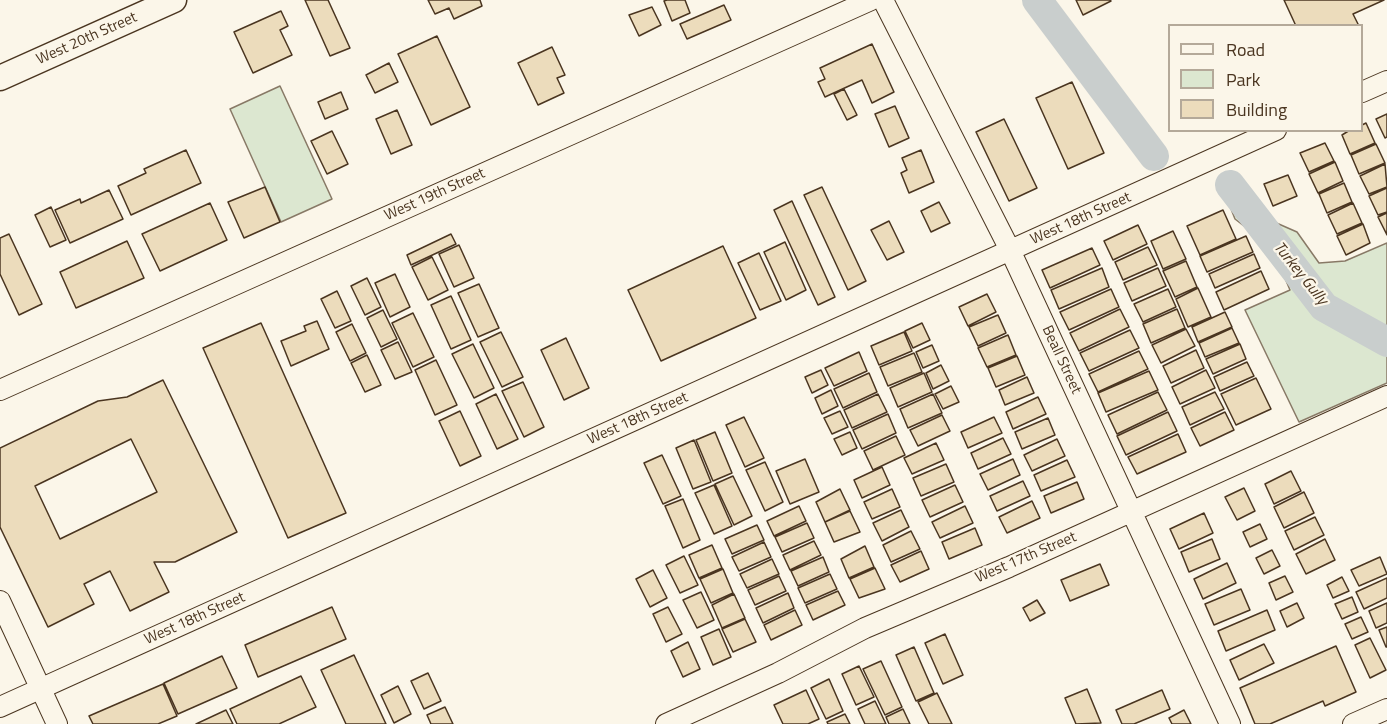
<!DOCTYPE html>
<html>
<head>
<meta charset="utf-8">
<style>
	body { margin:0 }
	#map { position:relative; width:1387px; height:724px; overflow:hidden; background:#fbf6e9; font-family:"Titillium Web",sans-serif }
	canvas { display:block }
	.legend { position:absolute; left:1168px; top:24px; width:195px; height:108px; box-sizing:border-box; background:#fbf6e9; border:2px solid #b4a999; margin:0; padding:8px 10px; list-style:none; font-size:18px; color:#4a3520 }
	.legend li { display:flex; align-items:center; gap:12px; height:30px }
	.legend b { width:30px; border:2px solid #b4a999 }
</style>
</head>
<body>
<div id="map">
<canvas width="1387" height="724"></canvas>
<ul class="legend">
<li><b style="height:8px;background:#fbf6e9"></b>Road</li>
<li><b style="height:16px;background:#dce7d0"></b>Park</li>
<li><b style="height:16px;background:#ecdcbc"></b>Building</li>
</ul>
</div>
<script>
const c = document.querySelector('canvas').getContext('2d');
c.lineJoin = 'round';
function paint(path, color) {
  c.fillStyle = color;
  c.fill(path, 'evenodd');
}
function toPath(rows) {
  const path = new Path2D();
  for (const r of rows) {
    path.moveTo(r[0], r[1]);
    for (let i = 2; i < r.length; i += 2) path.lineTo(r[i], r[i + 1]);
  }
  return path;
}
function stroke(path, color, width, dash) {
  c.strokeStyle = color;
  c.lineWidth = width;
  c.lineCap = dash ? 'butt' : 'round';
  c.setLineDash(dash || []);
  c.stroke(path);
}
function drawText(font, color, halo, rows, align = 'center') {
  c.font = font + ' "Titillium Web",sans-serif';
  c.lineWidth = 4.5;
  c.setLineDash([]);
  c.textBaseline = 'middle';
  c.strokeStyle = halo;
  c.fillStyle = color;
  for (const [text, x, y, turn = 0] of rows) {
    c.save();
    c.translate(x, y);
    c.rotate((+turn || 0) * Math.PI / 180);
    c.textAlign = isNaN(turn) ? turn : align;
    if (halo) c.strokeText(text, 0, 0);
    c.fillText(text, 0, 0);
    c.restore();
  }
}
const green = toPath([
	[280,86,332,199,281,222,230,109,280,86],
	[1240,176,1265,218,1297,232,1319,263,1345,261,1387,243,1387,383,1299,422,1245,310,1290,290,1272,248,1235,219,1221,184,1240,176]
]);
paint(green, '#dce7d0');
stroke(green, '#887966', 1.5);
stroke(toPath([
	[1037,0,1154,156],
	[1230,185,1324,307,1387,342]
]), '#c9cecd', 30);
const building = toPath([
	[305,0,328,0,350,48,330,56,305,0],
	[428,0,480,0,482,6,454,19,449,8,435,14,428,0],
	[667,0,685,0,690,13,672,21,664,1,667,0],
	[1076,0,1110,0,1111,1,1083,15,1076,0],
	[1284,0,1384,0,1353,14,1359,26,1296,26,1284,0],
	[724,5,731,20,687,39,680,24,724,5],
	[652,7,661,25,639,36,629,15,652,7],
	[281,11,288,26,280,30,292,55,253,73,234,32,281,11],
	[437,36,470,107,431,125,398,54,437,36],
	[872,44,894,92,872,103,862,80,825,97,818,82,825,79,820,68,872,44],
	[552,47,565,75,557,78,564,93,538,105,518,63,552,47],
	[389,63,398,82,375,93,366,75,389,63],
	[1072,82,1104,153,1068,169,1036,98,1072,82],
	[844,89,857,115,847,120,834,94,844,89],
	[341,92,348,109,325,119,318,102,341,92],
	[895,106,909,138,889,147,875,114,895,106],
	[397,110,412,145,391,154,376,119,397,110],
	[1387,114,1387,137,1385,138,1376,119,1387,114],
	[1004,119,1037,188,1009,201,976,132,1004,119],
	[1366,123,1375,143,1350,154,1342,135,1350,130,1362,130,1362,125,1366,123],
	[332,131,348,164,327,174,311,141,332,131],
	[1325,143,1334,161,1309,172,1300,153,1325,143],
	[1376,144,1385,163,1359,174,1351,155,1376,144],
	[186,150,201,183,131,215,118,186,146,173,144,169,186,150],
	[921,150,934,182,909,193,901,173,907,170,902,158,921,150],
	[1335,162,1343,181,1318,193,1309,174,1335,162],
	[1385,164,1387,187,1369,194,1360,176,1385,164],
	[1288,175,1297,196,1273,206,1264,184,1288,175],
	[1344,183,1352,202,1327,213,1319,194,1344,183],
	[265,187,280,222,244,238,228,202,265,187],
	[822,187,866,281,848,290,804,195,822,187],
	[1387,188,1387,212,1378,215,1369,196,1387,188],
	[109,190,123,219,70,243,55,210,80,199,81,203,109,190],
	[792,201,835,297,818,305,774,210,792,201],
	[939,202,950,223,931,232,921,211,939,202],
	[210,203,227,240,160,271,142,234,210,203],
	[1353,203,1362,223,1337,234,1328,215,1353,203],
	[51,207,66,240,50,247,35,215,51,207],
	[1223,210,1236,239,1200,255,1187,226,1223,210],
	[1387,213,1387,235,1378,217,1387,213],
	[889,221,904,252,887,260,871,230,889,221],
	[1363,224,1370,243,1346,255,1337,236,1363,224],
	[1138,225,1147,244,1113,260,1104,241,1138,225],
	[1173,231,1186,259,1163,269,1151,241,1173,231],
	[9,234,42,304,19,315,0,274,0,238,9,234],
	[451,234,456,244,411,265,407,255,451,234],
	[1246,236,1253,252,1207,272,1200,256,1246,236],
	[127,241,144,278,76,308,60,272,127,241],
	[785,242,806,290,786,300,764,252,785,242],
	[459,245,474,278,454,287,439,254,459,245],
	[723,246,756,318,661,361,628,290,723,246],
	[1148,247,1157,265,1123,280,1115,262,1148,247],
	[1092,248,1100,265,1050,288,1042,270,1092,248],
	[759,253,781,301,760,310,738,263,759,253],
	[1254,254,1260,268,1215,288,1209,274,1254,254],
	[432,257,448,290,428,300,412,267,432,257],
	[1186,261,1197,287,1175,297,1163,271,1186,261],
	[1102,268,1109,287,1059,309,1051,290,1102,268],
	[1158,268,1166,286,1132,301,1124,283,1158,268],
	[1261,271,1269,289,1224,310,1216,292,1261,271],
	[395,274,410,307,390,317,375,283,395,274],
	[367,278,381,307,365,315,351,286,367,278],
	[479,284,499,328,478,337,458,293,479,284],
	[1198,288,1211,317,1188,327,1176,299,1198,288],
	[1111,289,1119,307,1069,330,1060,312,1111,289],
	[1168,289,1176,307,1143,322,1134,304,1168,289],
	[337,291,351,321,335,328,321,299,337,291],
	[987,294,996,312,968,326,959,307,987,294],
	[451,296,471,340,451,349,431,305,451,296],
	[1120,309,1129,327,1079,351,1070,333,1120,309],
	[1177,309,1185,328,1151,343,1143,324,1177,309],
	[383,310,397,339,381,347,367,318,383,310],
	[1225,312,1232,327,1198,342,1192,327,1225,312],
	[413,313,434,357,413,367,392,323,413,313],
	[998,315,1006,333,978,346,969,327,998,315],
	[317,321,329,349,291,366,281,341,306,331,304,326,317,321],
	[261,323,346,513,288,538,203,348,261,323],
	[922,323,930,340,913,348,905,331,922,323],
	[352,324,366,353,350,361,336,332,352,324],
	[1232,328,1239,343,1205,357,1199,343,1232,328],
	[1186,329,1195,346,1161,363,1152,345,1186,329],
	[1130,330,1139,348,1089,371,1080,353,1130,330],
	[501,332,523,377,502,387,480,342,501,332],
	[904,332,912,351,879,365,871,346,904,332],
	[1008,335,1016,355,987,367,978,348,1008,335],
	[566,338,589,388,564,400,541,350,566,338],
	[398,342,412,372,395,379,381,350,398,342],
	[473,344,494,388,474,398,452,354,473,344],
	[1240,344,1246,359,1213,374,1206,359,1240,344],
	[932,345,939,361,923,368,916,352,932,345],
	[1196,350,1204,368,1171,383,1163,366,1196,350],
	[1139,351,1148,369,1098,392,1089,374,1139,351],
	[859,352,867,371,834,386,825,368,859,352],
	[914,353,922,372,888,386,880,367,914,353],
	[367,355,381,385,365,392,351,363,367,355],
	[1017,356,1025,375,996,387,988,368,1017,356],
	[436,360,457,405,435,415,415,370,436,360],
	[1247,362,1254,376,1220,391,1214,377,1247,362],
	[941,365,949,381,933,389,926,373,941,365],
	[821,370,828,385,812,393,805,377,821,370],
	[1206,370,1215,388,1180,404,1172,387,1206,370],
	[1149,371,1158,390,1106,412,1098,393,1149,371],
	[869,373,877,392,843,408,834,389,869,373],
	[924,373,932,392,898,407,890,388,924,373],
	[1027,377,1034,393,1005,405,999,390,1027,377],
	[1256,378,1271,409,1236,425,1221,394,1256,378],
	[163,380,237,532,175,562,154,562,169,592,130,611,110,571,84,584,94,604,48,627,0,527,0,448,98,401,127,397,163,380],
	[131,439,157,492,60,539,35,486,131,439],
	[523,382,544,427,524,437,502,391,523,382],
	[951,386,959,402,943,409,935,394,951,386],
	[831,390,838,406,822,414,815,398,831,390],
	[1158,392,1167,410,1117,434,1108,415,1158,392],
	[1215,392,1224,409,1190,425,1182,407,1215,392],
	[496,394,518,439,497,449,476,404,496,394],
	[878,394,887,412,852,428,844,410,878,394],
	[933,394,942,413,908,428,900,409,933,394],
	[1038,397,1046,414,1013,429,1006,412,1038,397],
	[460,411,481,456,460,466,439,421,460,411],
	[840,411,848,427,832,434,824,418,840,411],
	[1168,412,1177,431,1126,455,1117,436,1168,412],
	[1225,412,1234,430,1200,446,1191,428,1225,412],
	[888,414,896,433,862,449,853,430,888,414],
	[942,415,950,431,918,446,910,430,942,415],
	[744,417,764,458,745,467,726,425,744,417],
	[994,417,1002,433,968,448,961,432,994,417],
	[1048,418,1055,435,1022,449,1015,432,1048,418],
	[715,432,732,473,713,481,696,440,715,432],
	[850,432,857,448,842,455,834,439,850,432],
	[1178,434,1186,452,1137,474,1128,457,1178,434],
	[896,436,905,455,873,470,864,451,896,436],
	[1003,438,1011,454,978,469,971,453,1003,438],
	[1057,439,1065,456,1032,471,1024,455,1057,439],
	[694,440,711,482,693,489,676,448,694,440],
	[936,443,944,460,912,474,904,458,936,443],
	[662,455,681,496,663,504,644,463,662,455],
	[805,459,819,492,790,504,776,471,805,459],
	[1013,459,1020,475,988,490,980,474,1013,459],
	[1067,460,1075,477,1041,491,1034,475,1067,460],
	[765,462,783,502,765,511,746,470,765,462],
	[946,464,954,482,921,496,913,478,946,464],
	[882,467,890,485,862,498,854,480,882,467],
	[1291,471,1301,491,1274,504,1265,484,1291,471],
	[733,476,752,516,734,525,715,484,733,476],
	[1023,481,1030,496,997,511,990,496,1023,481],
	[1077,482,1084,499,1051,513,1044,496,1077,482],
	[714,485,732,526,714,534,695,493,714,485],
	[955,485,963,502,930,517,922,500,955,485],
	[1244,488,1255,511,1237,520,1225,497,1244,488],
	[840,489,850,510,825,522,816,502,840,489],
	[892,489,900,507,872,519,864,502,892,489],
	[1304,492,1314,513,1284,528,1274,507,1304,492],
	[683,499,700,540,683,548,665,506,683,499],
	[1032,501,1040,518,1007,533,999,517,1032,501],
	[799,506,806,521,774,536,767,521,799,506],
	[965,506,973,523,940,538,932,522,965,506],
	[901,510,909,527,882,541,873,523,901,510],
	[850,511,860,532,834,542,825,522,850,511],
	[1204,513,1213,533,1179,549,1170,529,1204,513],
	[1315,517,1324,535,1294,550,1285,531,1315,517],
	[807,523,814,538,782,552,775,537,807,523],
	[1260,524,1267,539,1250,547,1243,532,1260,524],
	[757,525,764,540,732,554,725,539,757,525],
	[975,528,982,545,949,559,942,542,975,528],
	[911,531,920,549,891,562,883,545,911,531],
	[1212,539,1220,559,1189,572,1181,552,1212,539],
	[1325,539,1335,560,1306,574,1296,554,1325,539],
	[814,541,821,555,790,570,783,555,814,541],
	[764,542,771,557,739,571,732,557,764,542],
	[712,545,722,568,699,578,689,555,712,545],
	[865,546,874,567,849,578,841,559,865,546],
	[1272,550,1280,566,1264,574,1256,558,1272,550],
	[921,551,929,569,900,582,891,565,921,551],
	[684,556,698,585,680,593,666,565,684,556],
	[823,557,829,572,798,586,791,571,823,557],
	[1380,557,1387,574,1359,586,1351,570,1380,557],
	[772,559,779,574,747,588,740,574,772,559],
	[1227,563,1236,583,1203,599,1194,579,1227,563],
	[1100,564,1109,585,1070,601,1061,580,1100,564],
	[875,568,885,589,859,598,850,579,875,568],
	[723,569,733,593,711,603,700,579,723,569],
	[653,570,667,598,650,607,636,579,653,570],
	[830,574,837,589,805,603,798,588,830,574],
	[779,576,786,591,755,605,748,590,779,576],
	[1285,576,1293,592,1276,600,1269,583,1285,576],
	[1342,577,1349,591,1333,598,1327,585,1342,577],
	[1387,578,1387,598,1364,609,1356,592,1387,578],
	[1241,589,1250,610,1214,625,1205,604,1241,589],
	[838,591,845,605,813,620,806,605,838,591],
	[701,592,714,620,697,628,683,600,701,592],
	[788,593,794,608,763,623,756,608,788,593],
	[734,594,745,618,722,628,712,605,734,594],
	[1352,597,1358,612,1342,619,1335,604,1352,597],
	[1037,600,1045,613,1030,621,1023,608,1037,600],
	[1297,603,1304,618,1287,627,1280,611,1297,603],
	[1387,603,1387,623,1376,628,1369,611,1387,603],
	[332,607,346,639,258,677,245,645,332,607],
	[668,607,682,634,666,642,653,614,668,607],
	[795,610,802,625,771,640,764,625,795,610],
	[1267,610,1275,630,1226,651,1218,631,1267,610],
	[1361,617,1368,632,1352,639,1345,624,1361,617],
	[745,619,756,642,733,652,722,629,745,619],
	[1387,627,1387,647,1386,647,1379,630,1387,627],
	[719,629,731,657,713,665,701,637,719,629],
	[945,634,963,675,943,684,925,643,945,634],
	[1370,638,1386,670,1370,678,1355,645,1370,638],
	[688,642,700,669,683,677,671,651,688,642],
	[1264,644,1274,663,1239,680,1230,660,1264,644],
	[1336,646,1356,692,1325,706,1323,701,1270,724,1255,724,1240,688,1336,646],
	[914,647,934,693,916,701,896,655,914,647],
	[354,655,386,724,346,724,321,670,354,655],
	[222,656,237,688,178,714,164,683,222,656],
	[881,661,902,707,885,715,863,669,881,661],
	[859,666,874,697,856,705,842,674,859,666],
	[428,673,441,701,424,709,411,681,428,673],
	[301,676,316,707,279,724,237,724,230,709,301,676],
	[829,679,843,711,826,719,811,688,829,679],
	[163,684,177,716,158,724,93,724,89,716,163,684],
	[398,686,411,714,394,723,381,695,398,686],
	[1087,689,1101,723,1076,724,1065,698,1087,689],
	[806,690,819,719,808,724,783,724,774,705,806,690],
	[1162,690,1170,709,1134,724,1122,724,1116,710,1162,690],
	[937,693,952,724,929,724,918,702,937,693],
	[875,701,886,724,865,724,858,709,875,701],
	[445,707,453,724,431,724,427,715,445,707],
	[903,709,910,724,889,724,886,717,903,709],
	[226,710,233,724,196,724,226,710],
	[1184,710,1191,724,1172,724,1169,718,1184,710],
	[845,714,850,724,828,724,827,722,845,714]
]);
paint(building, '#ecdcbc');
stroke(building, '#4a3520', 1.5);
const minor = toPath([
	[883,0,1010,250,1230,724],
	[1362,92,1387,81],
	[0,390,871,0],
	[0,601,57,724],
	[0,707,1276,130],
	[666,724,778,673,865,628,1009,567,1387,396],
	[1353,724,1387,709]
]);
const major = toPath([
	[0,78,174,0]
]);
stroke(minor, '#4a3520', 22);
stroke(major, '#4a3520', 27);
stroke(minor, '#fbf6e9', 20);
stroke(major, '#fbf6e9', 24);
drawText('15px', '#4a3520', '#fbf6e9', [
	["West 20th Street",87,39,-24],
	["West 19th Street",435,195,-24],
	["West 18th Street",1081,219,-24],
	["Beall Street",1061,360,65],
	["West 18th Street",638,419,-24],
	["West 17th Street",1026,558,-23],
	["West 18th Street",195,619,-24]
]);
drawText('italic 16px', '#4a3520', '#fbf6e9', [
	["Turkey Gully",1300,274,51]
]);
</script>
</body>
</html>
